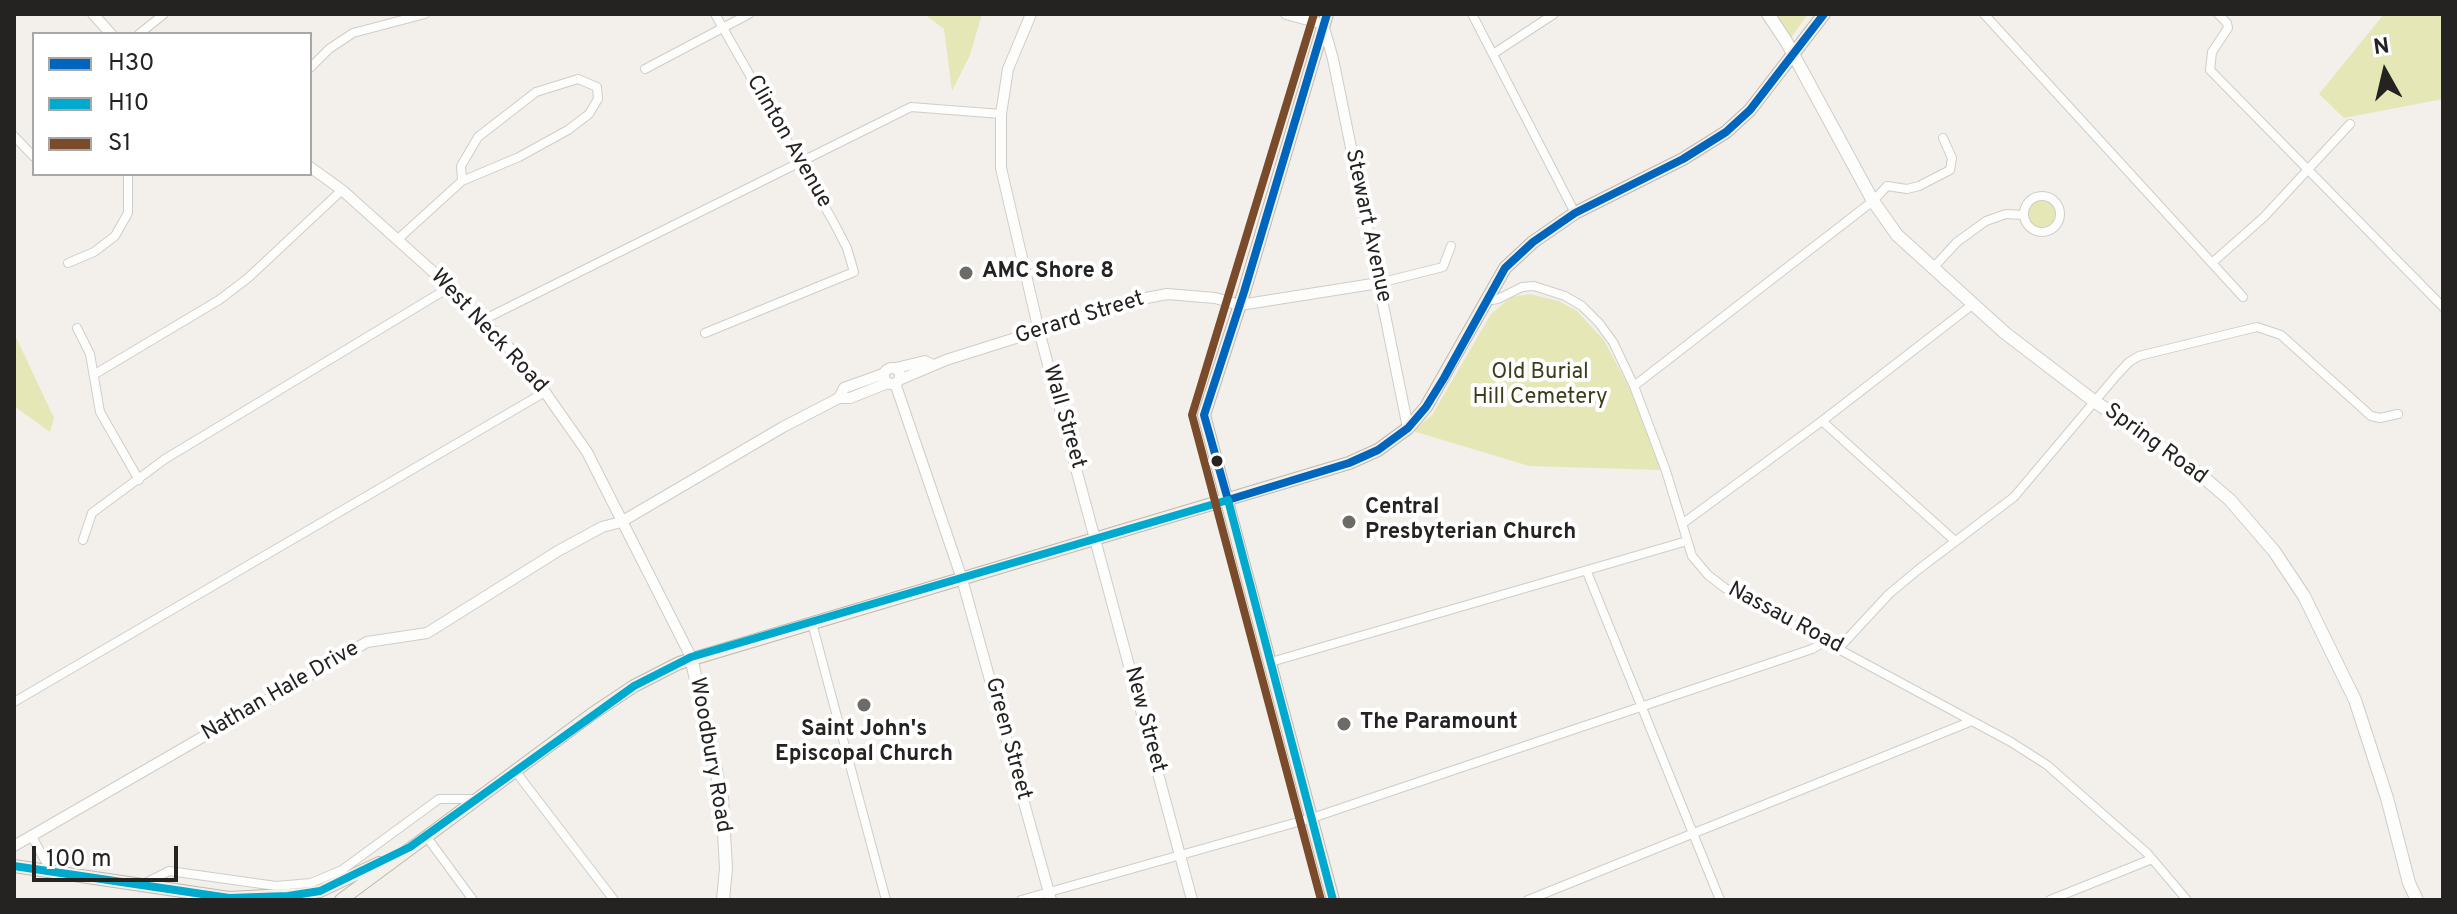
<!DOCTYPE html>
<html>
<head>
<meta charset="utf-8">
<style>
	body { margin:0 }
	#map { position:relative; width:2457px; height:914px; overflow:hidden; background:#f3f0ec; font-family:Overpass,sans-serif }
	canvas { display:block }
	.frame { position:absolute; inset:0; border:16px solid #252321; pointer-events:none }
	.legend { position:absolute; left:32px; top:32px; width:280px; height:144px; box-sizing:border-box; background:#fff; border:2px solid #a8a7a6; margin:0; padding:10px 14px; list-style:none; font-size:24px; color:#252321 }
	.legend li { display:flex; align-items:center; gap:16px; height:40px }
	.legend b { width:40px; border:2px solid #a8a7a6 }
	.north { position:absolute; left:2345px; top:32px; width:80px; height:80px; -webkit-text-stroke:6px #fff; paint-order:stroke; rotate:352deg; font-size:22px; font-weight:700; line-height:32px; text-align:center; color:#252321 }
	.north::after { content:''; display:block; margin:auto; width:28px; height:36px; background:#252321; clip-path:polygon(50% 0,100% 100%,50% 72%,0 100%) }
	.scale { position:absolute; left:32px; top:846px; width:146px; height:36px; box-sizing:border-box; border:4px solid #252321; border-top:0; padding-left:10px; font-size:24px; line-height:28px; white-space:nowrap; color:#252321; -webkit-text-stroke:6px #fff; paint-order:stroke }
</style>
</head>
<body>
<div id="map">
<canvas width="2457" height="914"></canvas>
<div class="frame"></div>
<ul class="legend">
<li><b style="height:10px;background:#0065bd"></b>H30</li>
<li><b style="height:10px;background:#00a9ce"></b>H10</li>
<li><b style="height:10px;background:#7a4b2a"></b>S1</li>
</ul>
<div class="north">N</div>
<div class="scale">100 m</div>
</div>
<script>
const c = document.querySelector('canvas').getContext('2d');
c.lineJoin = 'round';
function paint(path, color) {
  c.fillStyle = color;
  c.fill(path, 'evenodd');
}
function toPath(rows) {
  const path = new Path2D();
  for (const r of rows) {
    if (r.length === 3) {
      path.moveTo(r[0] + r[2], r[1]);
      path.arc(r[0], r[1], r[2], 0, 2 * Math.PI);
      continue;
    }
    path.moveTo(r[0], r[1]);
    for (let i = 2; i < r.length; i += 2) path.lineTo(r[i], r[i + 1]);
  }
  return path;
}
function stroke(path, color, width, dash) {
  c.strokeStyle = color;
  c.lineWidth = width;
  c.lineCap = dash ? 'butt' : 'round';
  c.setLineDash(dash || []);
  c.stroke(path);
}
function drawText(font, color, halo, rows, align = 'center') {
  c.font = font + ' Overpass,sans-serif';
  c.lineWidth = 8;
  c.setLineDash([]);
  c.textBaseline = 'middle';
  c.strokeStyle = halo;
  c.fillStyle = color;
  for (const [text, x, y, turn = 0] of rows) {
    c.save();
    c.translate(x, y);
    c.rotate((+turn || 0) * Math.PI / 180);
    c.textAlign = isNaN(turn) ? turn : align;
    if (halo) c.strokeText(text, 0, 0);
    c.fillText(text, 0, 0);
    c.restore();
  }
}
paint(toPath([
	[924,14,982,14,970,55,952,91,944,29],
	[1774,14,1808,14,1790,39],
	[2384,14,2443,14,2443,99,2344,118,2319,94],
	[2042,214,16],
	[1530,294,1559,301,1577,311,1604,340,1632,393,1661,470,1529,466,1413,431,1432,415,1491,314,1511,297],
	[14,333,54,418,50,432,14,406]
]), '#e5e8b6');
const minor = toPath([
	[1472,14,1575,213],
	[1984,14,2243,297],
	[2218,14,2227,23,2228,28,2212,52,2210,70,2443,307],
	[139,34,164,14],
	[1493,54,1554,14],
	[310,68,329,49,353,33,425,14],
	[645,69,749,14],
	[578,79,597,87,598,99,589,114,568,130,519,157,462,181,461,166,478,137,536,92,578,79],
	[14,136,34,157],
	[2042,214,18],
	[397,240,462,181],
	[2213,262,2264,217,2350,124],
	[68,263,94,252,115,236,128,213,128,174],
	[1932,269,1957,242,1986,221,2006,214,2023,215],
	[1379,283,1443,267,1451,246],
	[1485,301,1498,299,1522,287,1534,286,1565,296,1582,306,1599,323,1613,342,1634,386,1666,471,1692,556,1708,575,1725,588,2011,742,2047,765,2147,853,2187,900],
	[483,320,911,107,1001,114],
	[77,328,90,354,100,412,139,480],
	[705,333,854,272,847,248,834,223,715,14],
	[95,374,219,300,248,278,342,190],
	[1634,386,1873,201,1887,186,1907,189,1919,186,1950,170,1952,158,1943,138],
	[1822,421,1955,541],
	[1682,524,1822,421,1972,305],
	[83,540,92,513,165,459,450,287],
	[1587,572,1720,900],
	[812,623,886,900],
	[1839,648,1889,594,1919,569,2014,497,2116,376,2129,362,2139,356,2257,327,2281,335,2371,416,2380,418,2398,414],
	[1271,662,1687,541],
	[14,702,545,392],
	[516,772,614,900],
	[31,835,52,873],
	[426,836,473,900],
	[143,884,169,871,276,886,311,883,342,870,439,799,476,799],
	[1021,900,1312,818,1812,649,1826,641],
	[1528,900,1972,721],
	[2050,900,2152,859]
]);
const tertiary = toPath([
	[93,14,111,34],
	[1031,14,1008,69,1001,114,1001,168,1039,331,1192,900],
	[1286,14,1323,24,1333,59,1408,428],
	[310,167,342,190,450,287,518,357,545,392,587,452,691,657],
	[892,376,8],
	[896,368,925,361,933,365],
	[899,380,946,360,1136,300,1167,294,1215,298,1240,305,1379,283],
	[895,383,962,579,1051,900],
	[839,398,844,388,883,374],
	[14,846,367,642,427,633,558,551,602,527,621,522,783,427,839,398,850,398,888,383]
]);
const secondary = toPath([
	[1768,14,1786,41,1873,201,1897,235,2005,333,2094,401,2196,471,2230,500,2274,551,2304,596,2355,700,2387,798,2409,883,2417,900],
	[691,657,722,798,726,868,723,900]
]);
const primary = toPath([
	[1327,14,1244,292,1204,415,1333,900],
	[14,866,229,898,304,894,320,891,379,863],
	[341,900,592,714,634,686,679,663,1349,463,1378,450,1408,428,1426,407,1505,268,1533,242,1575,213,1683,159,1726,132,1750,110,1824,14]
]);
stroke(minor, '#cfcdc9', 10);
stroke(tertiary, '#cfcdc9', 12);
stroke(secondary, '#cfcdc9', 14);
stroke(primary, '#beb8ae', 14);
stroke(minor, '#fdfdfc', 8);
stroke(tertiary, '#fdfdfc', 10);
stroke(secondary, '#fdfdfc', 12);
stroke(primary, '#f4f1eb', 12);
stroke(toPath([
	[1228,500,1349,463,1378,450,1408,428,1426,407,1444,378,1505,268,1533,242,1575,213,1683,159,1726,132,1750,110,1824,14],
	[1228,500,1204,415,1244,292,1327,14]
]), '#0065bd', 8);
stroke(toPath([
	[1228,500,1333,900],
	[14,866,229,898,288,896,320,891,410,847,634,686,691,657,1228,500]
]), '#00a9ce', 8);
stroke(toPath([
	[1314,14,1192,415,1321,900]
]), '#7a4b2a', 8);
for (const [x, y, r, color] of [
	[966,273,8,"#6d6b68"],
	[1217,461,7,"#252321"],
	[1349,522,8,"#6d6b68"],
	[864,705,8,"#6d6b68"],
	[1344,724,8,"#6d6b68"]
]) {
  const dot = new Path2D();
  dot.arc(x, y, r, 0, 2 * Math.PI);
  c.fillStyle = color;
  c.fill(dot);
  stroke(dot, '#fff', 3);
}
drawText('22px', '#252321', '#fff', [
	["Clinton Avenue",788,142,60],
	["Stewart Avenue",1367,226,78],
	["Gerard Street",1080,319,-17],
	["West Neck Road",488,332,47],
	["Wall Street",1063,417,74],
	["Spring Road",2155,445,36],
	["Nassau Road",1785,619,28],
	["Nathan Hale Drive",281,692,-30],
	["New Street",1144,720,75],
	["Green Street",1007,739,75],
	["Woodbury Road",709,755,80]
]);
drawText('bold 22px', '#252321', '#fff', [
	["AMC Shore 8",982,273],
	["Central",1365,509],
	["Presbyterian Church",1365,534],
	["The Paramount",1360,724],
	["Saint John's",864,731,"center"],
	["Episcopal Church",864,756,"center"]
], 'left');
drawText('22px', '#3b3e19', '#fff', [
	["Old Burial",1540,374],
	["Hill Cemetery",1540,399]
]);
</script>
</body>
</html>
